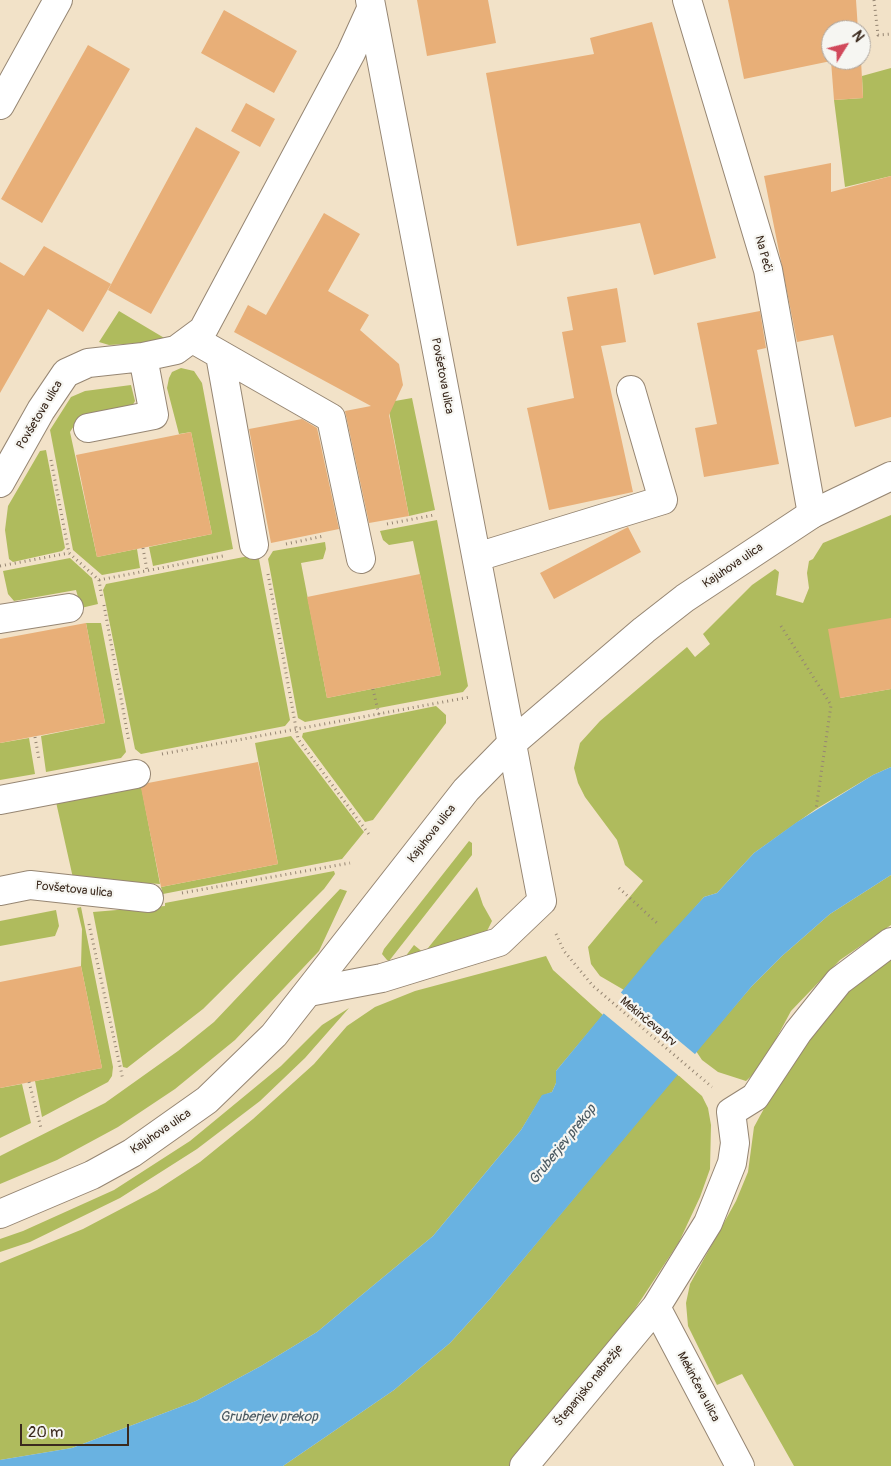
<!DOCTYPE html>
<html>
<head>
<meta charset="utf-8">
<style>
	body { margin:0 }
	#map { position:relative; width:891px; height:1466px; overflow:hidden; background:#f2e2c8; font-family:Pangolin,sans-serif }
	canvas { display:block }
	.north { position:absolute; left:821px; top:20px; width:50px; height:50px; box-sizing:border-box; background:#f6f6f2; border:1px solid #aba49d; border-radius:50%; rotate:54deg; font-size:14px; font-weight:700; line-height:20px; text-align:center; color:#3b2a1e }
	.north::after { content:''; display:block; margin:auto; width:18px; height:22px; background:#d1495b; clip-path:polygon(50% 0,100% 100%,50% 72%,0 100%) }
	.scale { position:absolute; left:20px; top:1424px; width:109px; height:22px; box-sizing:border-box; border:2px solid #3b2a1e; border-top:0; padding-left:6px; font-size:15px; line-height:18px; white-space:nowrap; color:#3b2a1e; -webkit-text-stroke:4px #f6f6f2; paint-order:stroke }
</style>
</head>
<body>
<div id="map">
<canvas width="891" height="1466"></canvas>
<div class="north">N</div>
<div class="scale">20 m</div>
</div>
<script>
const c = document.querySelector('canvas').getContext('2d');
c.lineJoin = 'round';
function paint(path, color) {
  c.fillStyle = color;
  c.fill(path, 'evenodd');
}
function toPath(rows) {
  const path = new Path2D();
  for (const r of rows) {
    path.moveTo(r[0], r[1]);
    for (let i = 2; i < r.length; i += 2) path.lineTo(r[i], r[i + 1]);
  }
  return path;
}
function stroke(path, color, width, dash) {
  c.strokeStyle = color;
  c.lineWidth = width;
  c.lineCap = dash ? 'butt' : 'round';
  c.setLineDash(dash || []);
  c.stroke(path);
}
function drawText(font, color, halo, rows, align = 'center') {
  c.font = font + ' Pangolin,sans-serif';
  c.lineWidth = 4.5;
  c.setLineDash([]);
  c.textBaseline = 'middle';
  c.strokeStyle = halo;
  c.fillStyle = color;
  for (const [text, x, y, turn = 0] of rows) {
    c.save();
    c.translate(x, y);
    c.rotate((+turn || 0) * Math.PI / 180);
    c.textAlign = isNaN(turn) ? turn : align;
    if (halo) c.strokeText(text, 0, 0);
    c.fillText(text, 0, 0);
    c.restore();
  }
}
paint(toPath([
	[891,68,891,176,845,187,834,100,863,98,862,76],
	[119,311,166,339,159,342,109,345,99,342],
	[181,368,194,371,202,383,233,549,153,566,149,547,212,534,191,432,179,434,167,388,169,378,172,372],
	[131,385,135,401,131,408,79,418,70,432,97,557,137,549,140,568,102,575,73,550,50,430,71,397,85,391],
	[412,398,435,510,409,516,388,406,395,401],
	[46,450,65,548,62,551,13,562,9,559,5,530,8,506,40,451],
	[891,515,891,618,840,698,891,689,891,767,873,775,816,809,754,853,717,893,704,897,624,990,600,976,591,964,588,947,643,881,625,865,617,840,585,797,578,783,574,768,580,743,600,721,687,647,695,657,710,644,703,634,752,585,775,569,779,572,776,595,803,603,809,588,807,573,809,561,813,559,823,543],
	[437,520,468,686,463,692,305,722,298,718,268,559,273,551,325,542,326,549,323,559,301,563,327,698,441,675,413,541,389,545,383,540,380,531],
	[254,555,259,559,290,720,285,726,141,754,135,749,103,590,106,584],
	[70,558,92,578,98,604,81,608,76,590,14,601,8,594,3,571],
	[86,623,101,623,126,752,121,758,46,772,41,736,105,723],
	[436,706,446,715,446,723,373,820,365,822,302,737,303,733],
	[291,736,364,832,342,859,163,894,161,887,278,864,255,743],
	[29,738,35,774,0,780,0,743],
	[141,785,160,884,73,878,56,802],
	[469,841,472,843,472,855,389,961,387,960,382,954,384,949],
	[334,871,335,874,324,889,203,1009,127,1068,123,1067,93,912,165,906,165,903],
	[891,875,891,925,840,960,791,1011,761,1067,746,1081,718,1072,702,1060,696,1051,752,986,782,956,830,914],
	[477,887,483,905,492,921,486,933,402,961,414,945,424,953],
	[340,889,347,891,319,951,235,1040,175,1089,118,1127,57,1160,0,1184,0,1156,105,1103,178,1051,214,1022],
	[81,907,113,1067,112,1076,108,1082,42,1117,35,1081,102,1068,81,966,82,929,77,908],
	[56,910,59,926,55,936,0,946,0,921],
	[891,955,891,1466,794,1466,742,1374,717,1385,688,1326,686,1303,690,1284,736,1201,748,1172,754,1127,779,1081,812,1031,847,990],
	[546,956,553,970,603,1015,556,1071,556,1083,552,1092,542,1096,521,1130,433,1236,317,1332,261,1366,196,1401,72,1448,0,1460,0,1263,83,1229,157,1190,200,1162,253,1119,314,1064,347,1026,375,1007,415,991],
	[349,1008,305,1058,260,1101,197,1149,120,1198,30,1242,0,1252,0,1239,23,1231,114,1190,190,1141,281,1066,322,1025],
	[677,1074,702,1096,708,1108,711,1125,710,1169,700,1197,679,1242,631,1315,509,1466,283,1466,394,1390,450,1343,490,1299],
	[22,1084,31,1123,0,1138,0,1088]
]), '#afbb5d');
paint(toPath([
	[891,767,891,875,830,914,782,956,752,986,490,1299,450,1343,394,1390,283,1466,0,1466,0,1460,72,1448,196,1401,261,1366,317,1332,433,1236,521,1130,542,1095,552,1092,556,1083,556,1071,661,944,704,897,717,893,754,853,797,822,873,775]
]), '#69b2e1');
paint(toPath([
	[619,991,696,1055,679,1076,602,1012]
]), '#f2e2c8');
paint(toPath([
	[417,0,488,0,496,43,427,56],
	[728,0,856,0,858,30,831,30,831,60,861,60,863,98,834,100,831,61,744,79],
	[224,10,297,51,274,93,201,53],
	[652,22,716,258,654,275,640,223,517,246,486,73,594,54,590,38],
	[88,45,130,69,42,223,1,199],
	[246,103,275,119,260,147,231,131],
	[196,127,240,152,151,314,108,290],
	[831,163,831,192,891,176,891,417,855,427,833,335,797,342,764,176],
	[324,213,360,234,328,291,369,315,360,330,399,364,403,385,389,415,409,516,369,523,345,411,371,406,234,332,248,305,266,315],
	[44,246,111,284,83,332,48,309,0,393,0,262,24,276],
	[617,288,626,342,601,346,633,492,549,510,527,408,574,398,562,332,573,330,567,297],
	[760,311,766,348,757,350,779,464,704,477,695,428,717,424,697,323],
	[302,419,317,428,339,529,271,543,249,429],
	[191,432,212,534,97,557,76,455],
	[628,527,641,552,554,599,540,573],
	[420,574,441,675,327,698,307,597],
	[891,618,891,689,840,698,828,629],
	[86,623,105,723,0,743,0,639],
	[258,762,278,864,161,887,141,788,148,783],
	[81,966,102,1068,0,1088,0,982]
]), '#e8af78');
const minor = toPath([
	[687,0,768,270,812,514],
	[0,105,58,0],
	[193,339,331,418,361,559],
	[220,355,254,545],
	[88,428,154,415,143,357],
	[0,483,41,410,66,373,88,363,143,357,176,350,203,330,351,53,371,9],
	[477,557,663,500,631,390],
	[0,619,69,608],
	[0,800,136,774],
	[0,891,30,885,149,898],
	[309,992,382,978,499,942,542,901,370,0],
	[656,1307,740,1466],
	[524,1466,656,1307,708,1223,732,1163,735,1143,731,1112,755,1097,798,1032,839,981,891,942]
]);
const major = toPath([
	[0,1214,92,1175,132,1153,207,1100,274,1035,466,790,512,743,644,630,685,598,812,514,891,476]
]);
stroke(minor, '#968673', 30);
stroke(major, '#968673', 30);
stroke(toPath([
	[874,0,878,35,891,34],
	[51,460,69,553,99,580,102,599],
	[387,524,434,515],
	[286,544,324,536],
	[143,548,147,570],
	[0,566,69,553],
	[268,574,298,739,371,837],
	[99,580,223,556],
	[104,605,129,742],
	[781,626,831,705,816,809],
	[373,689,379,715],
	[35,737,39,759],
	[162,754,470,697],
	[619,888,657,923],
	[182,893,350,863],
	[89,924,123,1080],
	[556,934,564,951,593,986,712,1087],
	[29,1082,41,1128]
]), '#968673', 3, [1, 4]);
stroke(minor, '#fff', 28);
stroke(major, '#fff', 28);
drawText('12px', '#3b2a1e', '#f6f6f2', [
	["Na Peči",763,254,75],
	["Povšetova ulica",442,376,79],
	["Povšetova ulica",40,415,-59],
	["Kajuhova ulica",733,566,-34],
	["Kajuhova ulica",432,834,-52],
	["Povšetova ulica",74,890,6],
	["Mekinčeva brv",648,1022,40],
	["Kajuhova ulica",161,1132,-34],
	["Štepanjsko nabrežje",589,1386,-51],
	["Mekinčeva ulica",698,1387,62]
]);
drawText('italic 14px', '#4b5a62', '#f6f6f2', [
	["Gruberjev prekop",563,1145,-51],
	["Gruberjev prekop",269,1417]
]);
</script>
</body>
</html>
